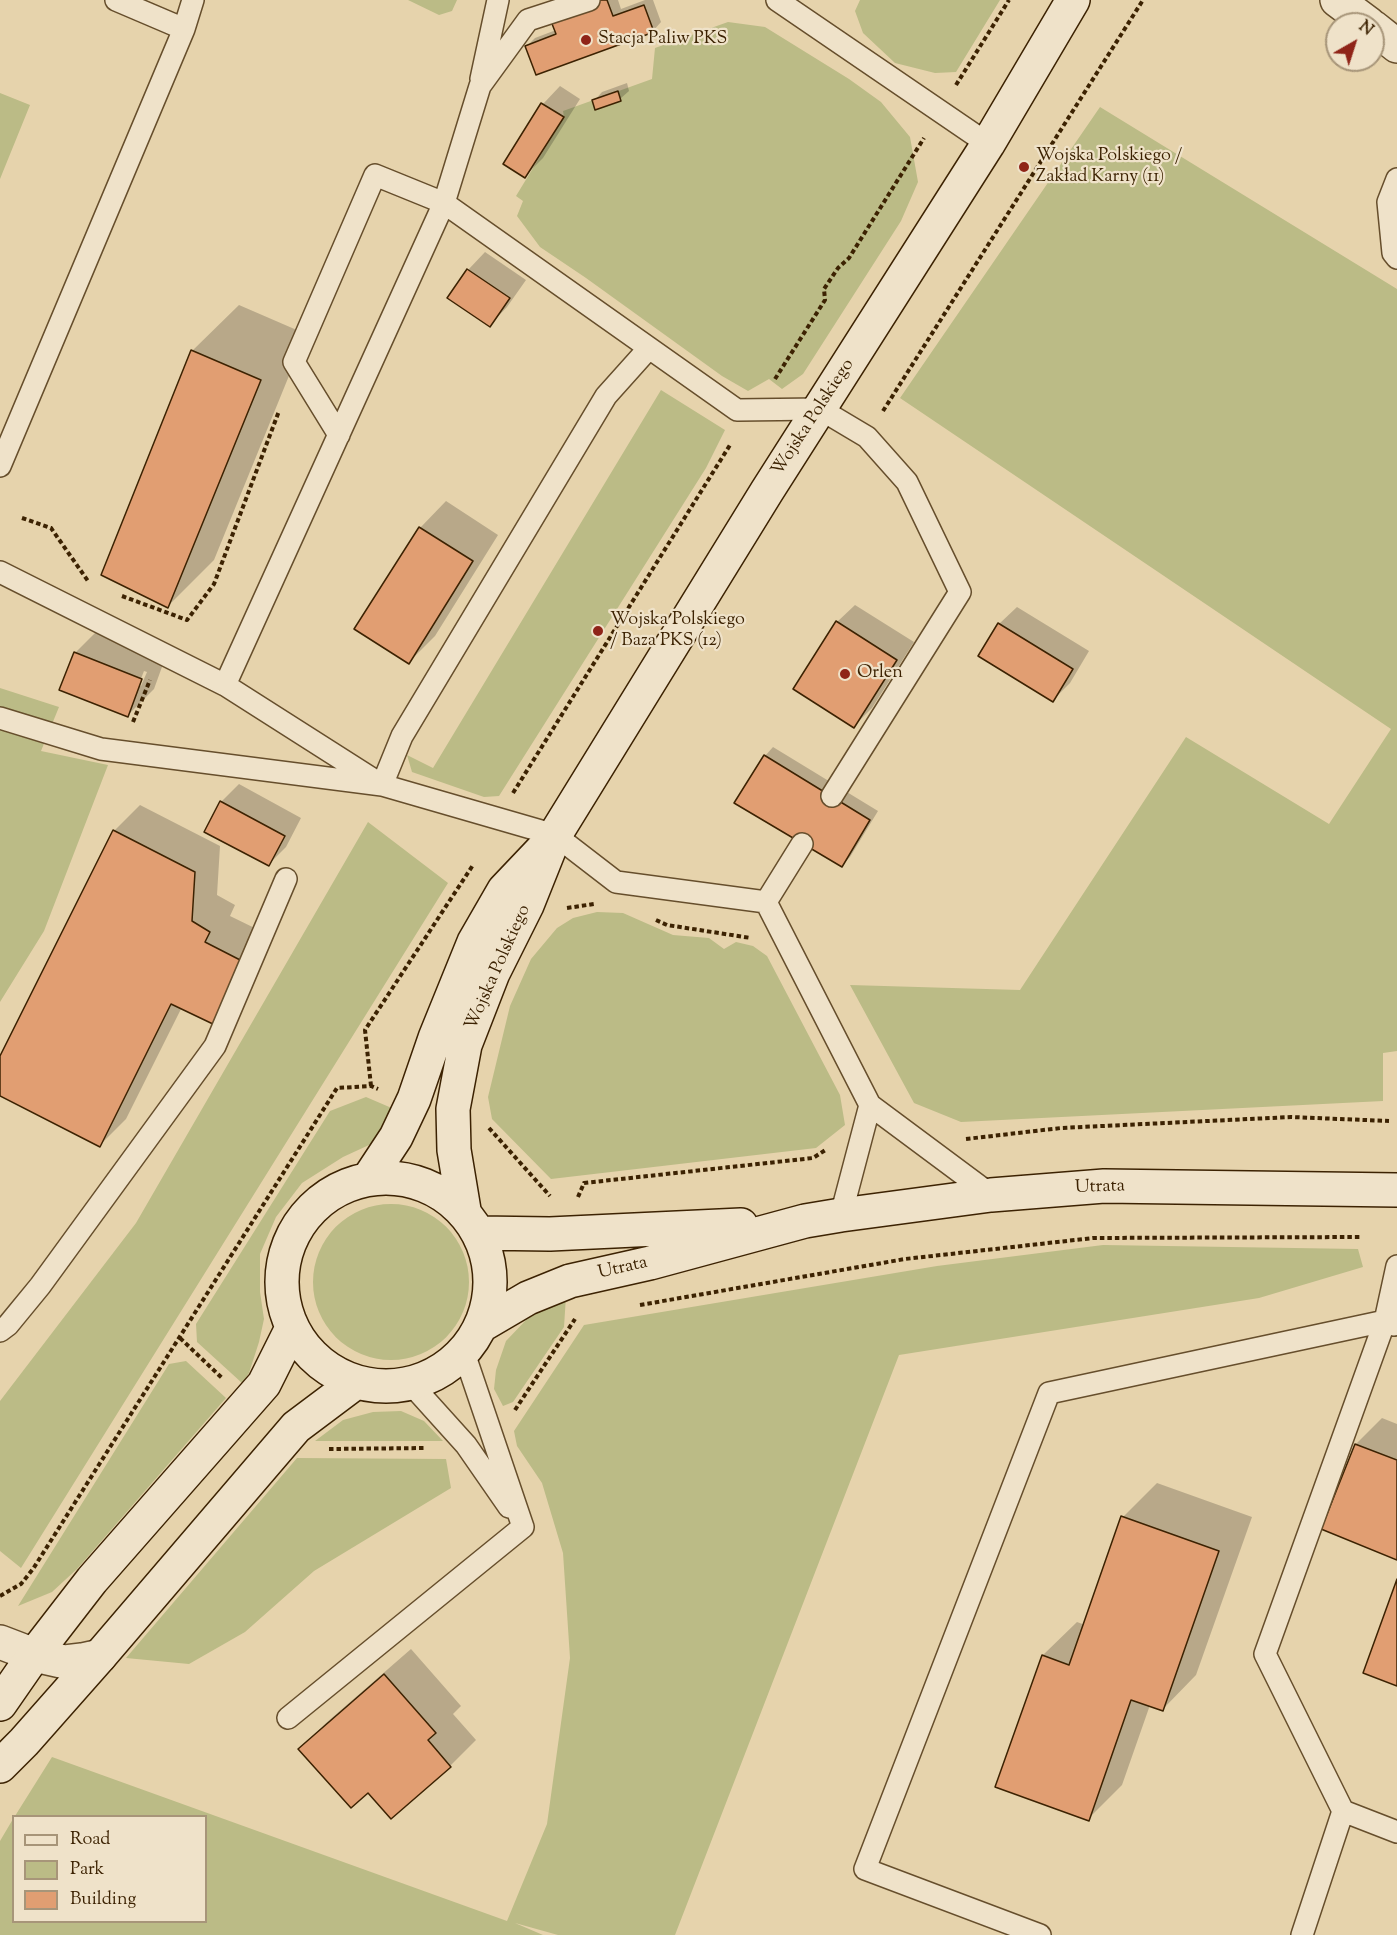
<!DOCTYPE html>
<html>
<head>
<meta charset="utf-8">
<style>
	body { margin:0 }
	#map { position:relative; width:1397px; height:1935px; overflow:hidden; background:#e6d3ac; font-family:"Sorts Mill Goudy",serif }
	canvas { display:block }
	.legend { position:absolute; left:12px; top:1815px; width:195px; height:108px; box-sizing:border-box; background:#efe2c9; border:2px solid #a79579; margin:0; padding:8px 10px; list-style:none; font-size:18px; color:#3c2202 }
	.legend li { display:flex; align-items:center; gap:12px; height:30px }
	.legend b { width:30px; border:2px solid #a79579 }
	.north { position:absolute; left:1325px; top:12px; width:60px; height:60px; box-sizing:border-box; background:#efe2c9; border:2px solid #a79579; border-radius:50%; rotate:39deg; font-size:16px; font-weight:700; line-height:24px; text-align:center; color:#3c2202 }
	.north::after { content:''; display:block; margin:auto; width:21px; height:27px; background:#8f2418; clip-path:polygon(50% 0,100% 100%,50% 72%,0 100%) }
</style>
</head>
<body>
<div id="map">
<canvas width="1397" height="1935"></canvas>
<ul class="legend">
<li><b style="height:8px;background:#efe2c9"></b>Road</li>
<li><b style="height:16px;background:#bbbb86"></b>Park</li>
<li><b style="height:16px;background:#e19e72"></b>Building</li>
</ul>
<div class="north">N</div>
</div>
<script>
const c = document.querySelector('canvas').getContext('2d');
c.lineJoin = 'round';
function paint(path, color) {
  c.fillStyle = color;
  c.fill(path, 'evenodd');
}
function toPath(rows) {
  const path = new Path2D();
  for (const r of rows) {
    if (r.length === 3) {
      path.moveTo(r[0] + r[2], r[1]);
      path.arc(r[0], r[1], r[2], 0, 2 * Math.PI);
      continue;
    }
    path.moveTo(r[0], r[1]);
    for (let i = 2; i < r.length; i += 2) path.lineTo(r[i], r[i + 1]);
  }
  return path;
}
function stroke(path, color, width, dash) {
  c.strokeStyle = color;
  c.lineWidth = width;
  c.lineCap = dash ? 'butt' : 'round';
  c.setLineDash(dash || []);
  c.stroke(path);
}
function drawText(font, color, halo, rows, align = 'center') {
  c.font = font + ' "Sorts Mill Goudy",serif';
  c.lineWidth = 4.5;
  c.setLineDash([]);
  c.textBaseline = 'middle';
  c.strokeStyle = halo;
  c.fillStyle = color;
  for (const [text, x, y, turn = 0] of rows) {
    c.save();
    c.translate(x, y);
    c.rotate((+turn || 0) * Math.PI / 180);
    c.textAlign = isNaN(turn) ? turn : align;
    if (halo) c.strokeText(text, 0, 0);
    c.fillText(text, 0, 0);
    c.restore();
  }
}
paint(toPath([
	[408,0,457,0,452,11,439,15],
	[860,0,1000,0,956,72,935,73,895,63,863,33,855,11],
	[728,22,765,27,849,79,881,102,910,137,918,182,901,221,803,374,782,389,769,379,748,391,722,376,586,278,540,247,517,216,523,201,516,196,564,117,563,111,652,79,655,48],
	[0,93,30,105,0,179],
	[1100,107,1397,289,1397,1051,1383,1053,1383,1101,961,1122,914,1103,850,985,1020,990,1186,737,1329,824,1391,729,900,398],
	[661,390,725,430,706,468,499,796,484,797,412,772,407,755,433,768],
	[0,688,59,707,41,751,108,765,44,931,0,1002],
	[368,822,448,883,21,1568,0,1551,0,1401,136,1223],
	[597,912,623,913,673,935,709,938,724,949,736,942,753,946,767,956,840,1095,845,1125,816,1148,551,1179,492,1119,488,1097,510,1006,531,959,557,928,573,918],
	[366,1097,394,1109,386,1128,369,1145,343,1157,302,1183,276,1217,260,1254,260,1292,264,1319,259,1342,249,1373,242,1383,197,1342,196,1324,330,1111],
	[391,1282,78],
	[1103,1245,1358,1249,1363,1267,1259,1298,899,1355,675,1935,558,1935,515,1923,543,1935,0,1935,0,1841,13,1819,14,1922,206,1922,206,1816,15,1816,52,1757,507,1921,547,1824,570,1658,563,1553,542,1483,517,1446,514,1431,584,1325,937,1266],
	[566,1296,564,1327,513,1402,503,1406,494,1389,496,1370,506,1341,527,1319],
	[186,1361,226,1398,77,1569,52,1592,18,1606,169,1364],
	[401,1411,424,1421,443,1441,315,1441,343,1420,373,1412],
	[297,1458,446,1459,451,1488,314,1571,245,1632,189,1664,126,1658]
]), '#bbbb86');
paint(toPath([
	[553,0,618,0,621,9,645,0,653,0,661,22,653,31,527,46,535,38,556,30,547,6],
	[627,83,629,91,620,99,594,101,602,92],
	[560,86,580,99,543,158,525,176,505,163,543,104],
	[485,252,526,280,507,307,490,325,468,270],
	[239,305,306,334,214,560,168,606,192,351],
	[446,501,498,535,435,636,409,662,420,528],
	[855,605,914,642,872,708,854,726,837,622],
	[1017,607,1089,651,1070,683,1053,700,999,624],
	[101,627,167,653,154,689,128,715,75,653],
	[144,671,147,672,141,686,138,686],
	[773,747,878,811,850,857,841,866,765,756],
	[239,784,301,818,286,847,268,865,221,802],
	[140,805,220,846,217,895,235,905,230,916,271,936,182,1007,126,1119,100,1145,0,1095,0,1059,114,831],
	[1382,1418,1397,1424,1397,1559,1356,1444],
	[1157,1483,1252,1517,1196,1675,1163,1709,1150,1705,1122,1785,1088,1819,1043,1655,1077,1622,1085,1625,1123,1517],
	[411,1649,461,1706,453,1714,476,1740,450,1766,300,1749,326,1723]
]), '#0003');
const building = toPath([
	[561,0,607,0,613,16,644,5,654,32,536,75,525,46,556,34,545,6,561,0],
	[618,91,621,101,595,110,592,100,618,91],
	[541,103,564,117,525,178,503,164,541,103],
	[467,269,510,298,490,327,447,298,467,269],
	[191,350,261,380,168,608,101,575,191,350],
	[419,527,473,561,409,664,354,629,419,527],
	[836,621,897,660,854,728,793,689,836,621],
	[998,623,1073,669,1053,702,978,656,998,623],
	[74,652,142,679,128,717,59,690,74,652],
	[764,755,870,820,842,867,734,803,764,755],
	[220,801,285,836,269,866,204,832,220,801],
	[113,830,195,872,192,921,210,932,205,942,246,963,215,1025,171,1004,100,1147,0,1096,0,1056,113,830],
	[1355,1444,1397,1460,1397,1560,1321,1529,1355,1444],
	[1121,1516,1219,1551,1163,1711,1131,1700,1089,1821,995,1787,1042,1655,1069,1665,1121,1516],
	[1397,1579,1397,1686,1363,1673,1397,1579],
	[384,1674,436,1733,428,1740,451,1767,391,1819,368,1793,351,1808,298,1749,384,1674]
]);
paint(building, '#e19e72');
stroke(building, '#3c2202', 1.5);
const lane = toPath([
	[777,0,988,144],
	[184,29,193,0],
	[481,79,498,0],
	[1397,179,1388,202,1393,253,1397,258],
	[339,435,294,362,375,175,444,203,480,86,528,20,589,0],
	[0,466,184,29,116,0],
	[0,572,225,685,382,785,555,835,616,882,766,902],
	[225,685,444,203,737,410,820,409,867,437,907,482,960,592,832,796],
	[0,718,101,749,382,785,402,736,606,396,649,348],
	[802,844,766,902,870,1105],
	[841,1215,870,1105,991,1195],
	[0,1331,8,1325,40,1286,215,1046,286,879],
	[464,1353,523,1527],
	[411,1384,466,1445,509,1507],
	[288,1718,523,1527],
	[1343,1811,1397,1832],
	[1040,1935,865,1869,1049,1393,1385,1321,1397,1266],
	[1302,1935,1343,1811,1265,1654,1385,1321,1394,1325]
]);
const street = toPath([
	[1337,0,1369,24],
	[1373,27,1397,46],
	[0,1642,34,1655,65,1662,82,1660,100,1656]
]);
const secondary = toPath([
	[386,1282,104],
	[369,1178,396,1137,414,1099,435,1038,474,942,504,890,542,850],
	[464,1210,454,1150,453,1109,465,1045,493,973,527,905,555,835,767,491,988,144,1073,0],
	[479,1233,550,1234,741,1225],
	[482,1325,528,1298,570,1281,650,1263,805,1221,841,1215,991,1195,1104,1186,1397,1190],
	[0,1704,34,1655,92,1580,264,1384,292,1328],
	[0,1766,24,1742,100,1656,296,1427,356,1382]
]);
stroke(lane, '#664e2c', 24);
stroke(street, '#664e2c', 36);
stroke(secondary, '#3c2202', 36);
stroke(toPath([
	[956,85,1009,0],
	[775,379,825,300,824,289,838,268,849,258,924,138],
	[883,411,1143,0],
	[22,518,51,528,88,581],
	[122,596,187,620,214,584,279,411],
	[133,722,150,680],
	[513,793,730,445],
	[567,908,594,904],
	[656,920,667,925,751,938],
	[371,1086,365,1030,473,865],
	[489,1128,550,1196],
	[966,1139,1061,1128,1291,1117,1389,1121],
	[578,1197,584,1183,813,1158,827,1149],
	[640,1305,905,1259,1093,1238,1360,1237],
	[180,1338,222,1378],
	[515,1410,575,1319],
	[329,1449,426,1448],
	[0,1596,21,1584,33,1569,337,1088,371,1086,378,1089]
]), '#3c2202', 4, [4.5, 3]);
stroke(lane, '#efe2c9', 21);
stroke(street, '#efe2c9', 33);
stroke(secondary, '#efe2c9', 33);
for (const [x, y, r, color] of [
	[586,40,6,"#8f2418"],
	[1024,167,6,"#8f2418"],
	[598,631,6,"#8f2418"],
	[845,674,6,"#8f2418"]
]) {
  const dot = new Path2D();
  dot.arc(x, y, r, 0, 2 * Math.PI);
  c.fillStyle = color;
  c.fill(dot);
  stroke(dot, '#efe2c9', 2);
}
drawText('18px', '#3c2202', '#efe2c9', [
	["Stacja Paliw PKS",598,40],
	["Wojska Polskiego /",1036,157],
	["Zakład Karny (11)",1036,178],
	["Wojska Polskiego",610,621],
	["/ Baza PKS (12)",610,642],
	["Orlen",857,674]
], 'left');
drawText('18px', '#3c2202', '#efe2c9', [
	["Wojska Polskiego",814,418,-57],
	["Wojska Polskiego",499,968,-66],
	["Utrata",1100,1188,-2],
	["Utrata",623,1269,-13]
]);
</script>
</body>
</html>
